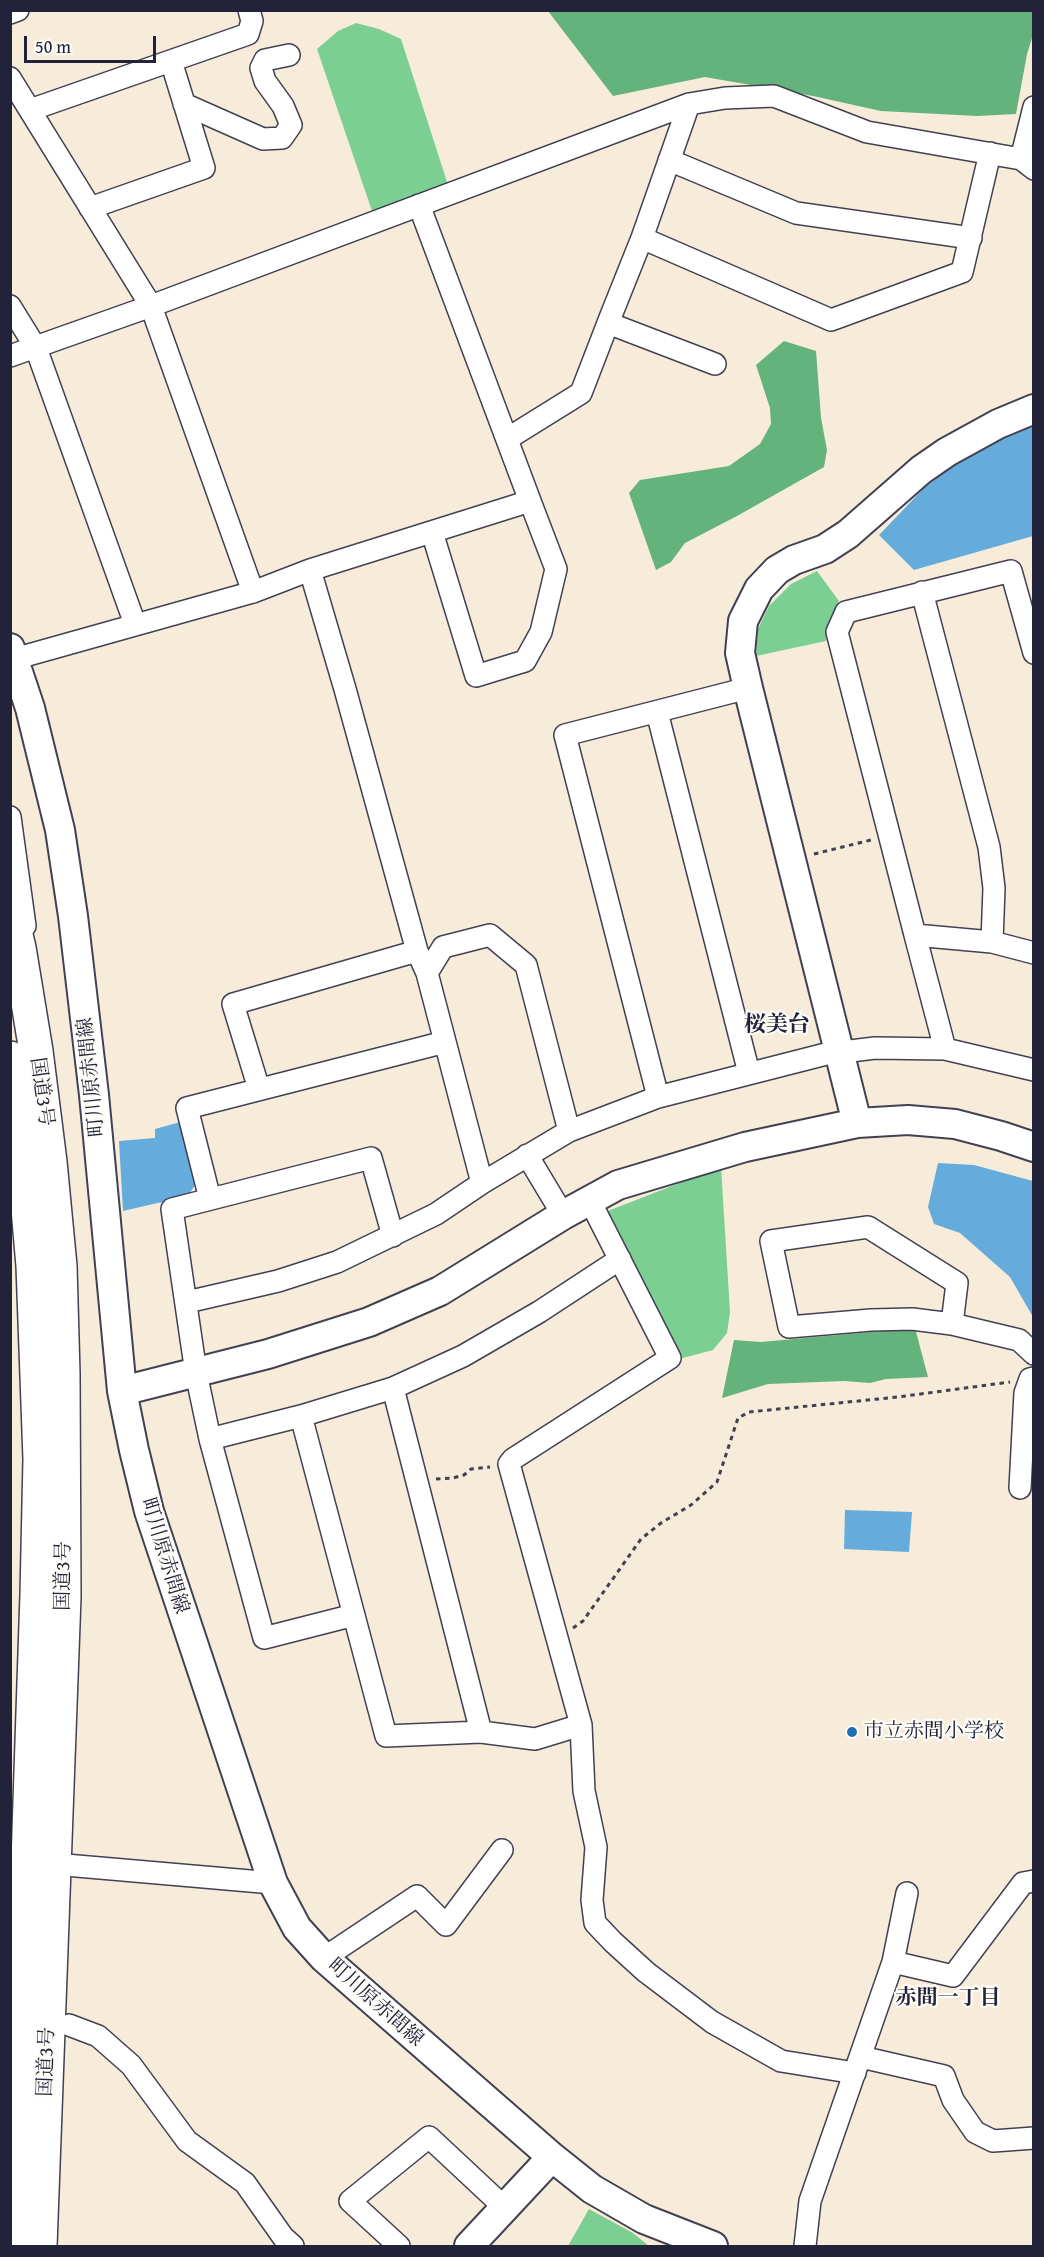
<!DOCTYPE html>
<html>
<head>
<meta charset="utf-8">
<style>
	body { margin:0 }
	#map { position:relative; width:1044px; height:2257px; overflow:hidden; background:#f7ecd9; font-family:"Gentium Book Plus",serif }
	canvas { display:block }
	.frame { position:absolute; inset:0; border:12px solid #22223b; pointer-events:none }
	.scale { position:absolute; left:24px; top:36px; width:132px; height:27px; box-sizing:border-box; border:3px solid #22223b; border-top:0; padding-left:8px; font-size:18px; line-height:21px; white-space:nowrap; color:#22223b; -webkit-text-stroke:4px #fdfcf7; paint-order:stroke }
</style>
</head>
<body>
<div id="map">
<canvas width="1044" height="2257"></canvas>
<div class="frame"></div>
<div class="scale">50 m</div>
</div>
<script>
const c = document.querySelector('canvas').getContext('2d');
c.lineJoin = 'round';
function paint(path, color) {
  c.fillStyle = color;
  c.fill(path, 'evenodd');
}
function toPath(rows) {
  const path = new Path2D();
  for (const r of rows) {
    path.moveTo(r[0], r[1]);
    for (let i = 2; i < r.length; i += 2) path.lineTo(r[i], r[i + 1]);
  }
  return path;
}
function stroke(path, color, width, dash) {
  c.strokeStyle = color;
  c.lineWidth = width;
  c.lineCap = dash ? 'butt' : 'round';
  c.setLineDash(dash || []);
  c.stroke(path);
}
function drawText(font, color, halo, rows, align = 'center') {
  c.font = font + ' "Gentium Book Plus","Noto Serif JP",serif';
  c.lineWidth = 4.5;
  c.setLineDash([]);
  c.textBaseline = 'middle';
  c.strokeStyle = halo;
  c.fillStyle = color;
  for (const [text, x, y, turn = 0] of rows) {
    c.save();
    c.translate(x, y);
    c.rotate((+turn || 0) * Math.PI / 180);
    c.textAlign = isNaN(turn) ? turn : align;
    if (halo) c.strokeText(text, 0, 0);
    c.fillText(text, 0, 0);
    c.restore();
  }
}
paint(toPath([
	[356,23,379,29,401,39,448,185,373,214,317,49,338,31],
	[817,571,839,601,827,625,826,641,756,656,758,629,769,606,791,584],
	[721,1167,730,1312,727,1333,713,1350,679,1359,605,1212],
	[589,2209,633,2233,649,2246,568,2246]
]), '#7bcf92');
paint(toPath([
	[548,11,1033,11,1033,35,1027,54,1016,114,977,116,881,111,813,96,705,77,613,96],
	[784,341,816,351,821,418,827,450,824,467,737,516,685,543,671,562,656,570,629,493,640,480,729,466,760,444,771,424,770,408,756,365],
	[915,1328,928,1377,886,1379,870,1383,844,1381,768,1384,722,1398,734,1340,761,1342]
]), '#64b27c');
paint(toPath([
	[1033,425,1033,536,914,570,879,535,925,487,958,463,1007,436],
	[180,1122,197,1182,188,1196,123,1211,119,1141,155,1138,155,1129],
	[938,1163,974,1165,1033,1181,1033,1317,1010,1277,960,1233,934,1224,928,1207],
	[845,1510,912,1512,909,1552,844,1549]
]), '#65abdb');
const street = toPath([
	[10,13,18,10],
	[10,78,151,306,253,592],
	[184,104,263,139,282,138,291,125,283,106,265,81,261,68,265,60,289,55],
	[689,104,642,238,831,320,962,272,990,153],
	[30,110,248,34,252,21,249,10],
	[1021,159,1034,107],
	[669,160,796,213,971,238],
	[90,208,204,168,171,61],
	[642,238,608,323,715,364],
	[10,306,36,348,135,624],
	[10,356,151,306,689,104,725,98,774,96,867,132,1021,159,1034,169],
	[507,439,581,393,608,323],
	[432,532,476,676,525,661,541,632,556,569,530,501],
	[310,570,345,689,417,951,427,973],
	[922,592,989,847,994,888,992,942],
	[14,659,253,592,310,570,530,501,419,205],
	[657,712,749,1073],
	[10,817,25,926],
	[915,935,837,632,846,612,1011,571,1034,653],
	[945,1049,915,935,992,942,1034,953],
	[259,1089,233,1004,417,951],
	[658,1097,565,735,748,688],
	[527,1155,563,1215],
	[482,1183,427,973,443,947,490,935,526,965,569,1131],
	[210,1199,187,1108,445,1042],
	[590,1201,670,1358,513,1459,509,1464,581,1725,584,1791,596,1847,592,1900,595,1923,613,1942,646,1972,712,2022,781,2061,855,2073],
	[187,1302,278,1281,337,1262,436,1214,482,1183,569,1131,658,1097,826,1054,875,1048,945,1049,1034,1070],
	[952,1324,957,1283,868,1227,771,1241,789,1327,871,1320,912,1319,952,1324,1019,1340,1034,1354],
	[393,1388,481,1732],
	[301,1416,386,1736,481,1732,535,1739,581,1725],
	[210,1439,196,1373,172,1209,371,1158,393,1236],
	[1020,1488,1025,1393,1030,1379,1034,1378],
	[354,1615,264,1638,210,1439,301,1416,393,1388,463,1356,539,1312,620,1259],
	[54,1864,273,1883],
	[324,1958,417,1896,446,1925,502,1850],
	[893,1962,953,1976,1023,1883,1034,1881],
	[69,2025,98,2036,131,2065,187,2141,245,2183,283,2237,293,2246],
	[861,2057,944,2076,953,2100,975,2132,993,2141,1034,2138],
	[399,2246,350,2201,429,2137,505,2208],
	[805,2246,810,2201,893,1962,907,1893]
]);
const secondary = toPath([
	[10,648,30,708,60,830,73,916,94,1095,122,1391,134,1450,149,1511,273,1883,297,1928,324,1958,552,2157,592,2189,644,2219,713,2246],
	[857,1123,748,688,740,653,743,621,759,589,777,570,794,560,825,549,848,534,921,470,947,452,998,424,1034,409],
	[122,1391,268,1354,369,1322,440,1291,563,1215,618,1185,745,1147,857,1123,908,1120,955,1124,1001,1136,1034,1147],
	[469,2246,552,2157]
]);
const highway = toPath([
	[10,910,19,948,36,1051,50,1162,60,1266,63,1374,64,1597,40,2246],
	[10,1058,23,1151,33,1266,40,1459,37,1594,15,2246]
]);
stroke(street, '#424053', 24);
stroke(secondary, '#424053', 32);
stroke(highway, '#424053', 36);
stroke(toPath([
	[814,854,871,840],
	[436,1479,453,1478,464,1475,471,1469,490,1467],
	[573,1628,583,1621,641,1539,661,1523,691,1505,717,1482,738,1418,749,1412,898,1397,1010,1382]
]), '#424053', 3, [4.5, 4.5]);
stroke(street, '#fff', 21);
stroke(secondary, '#fff', 28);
stroke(highway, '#fff', 33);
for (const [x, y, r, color] of [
	[852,1732,6,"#1f6fb2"]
]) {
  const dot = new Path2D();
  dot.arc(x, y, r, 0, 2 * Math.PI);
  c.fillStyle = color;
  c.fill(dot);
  stroke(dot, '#fdfcf7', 2);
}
drawText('20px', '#22223b', '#fdfcf7', [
	["町川原赤間線",92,1077,-96],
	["国道3号",41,1092,82],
	["町川原赤間線",164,1556,73],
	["国道3号",64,1576,-89],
	["町川原赤間線",375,2003,42],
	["国道3号",47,2062,-88]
]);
drawText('20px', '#22223b', '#fdfcf7', [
	["市立赤間小学校",864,1732]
], 'left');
drawText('bold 21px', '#22223b', '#fdfcf7', [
	["赤間一丁目",948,1999]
]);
drawText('bold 22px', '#22223b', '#fdfcf7', [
	["桜美台",777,1025]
]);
</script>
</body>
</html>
